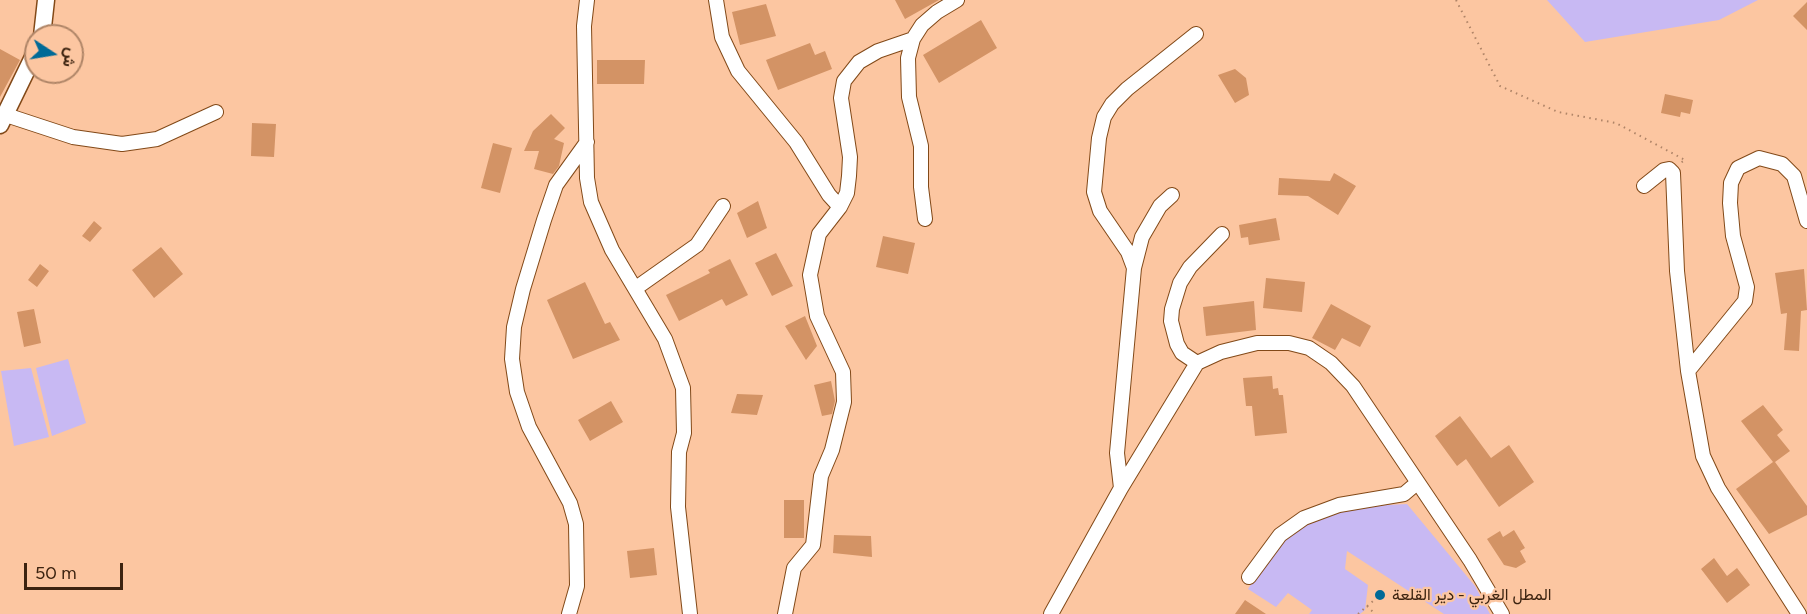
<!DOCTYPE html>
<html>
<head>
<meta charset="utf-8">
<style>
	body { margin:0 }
	#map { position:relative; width:1807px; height:614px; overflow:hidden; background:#fcc6a1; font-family:Figtree,Vazirmatn,sans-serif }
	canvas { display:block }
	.north { position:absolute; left:24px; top:24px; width:60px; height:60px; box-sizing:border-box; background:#fcc6a1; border:2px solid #af8567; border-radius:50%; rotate:102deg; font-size:16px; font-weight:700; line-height:24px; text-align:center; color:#3c2310 }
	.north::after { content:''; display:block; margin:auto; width:21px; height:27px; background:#006a97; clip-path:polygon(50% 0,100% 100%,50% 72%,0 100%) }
	.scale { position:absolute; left:24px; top:563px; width:99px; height:27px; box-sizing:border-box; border:3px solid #3c2310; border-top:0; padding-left:8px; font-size:18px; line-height:21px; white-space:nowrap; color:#3c2310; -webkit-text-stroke:4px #fcc6a1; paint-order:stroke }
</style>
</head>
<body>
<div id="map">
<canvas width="1807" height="614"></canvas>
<div class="north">ش</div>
<div class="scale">50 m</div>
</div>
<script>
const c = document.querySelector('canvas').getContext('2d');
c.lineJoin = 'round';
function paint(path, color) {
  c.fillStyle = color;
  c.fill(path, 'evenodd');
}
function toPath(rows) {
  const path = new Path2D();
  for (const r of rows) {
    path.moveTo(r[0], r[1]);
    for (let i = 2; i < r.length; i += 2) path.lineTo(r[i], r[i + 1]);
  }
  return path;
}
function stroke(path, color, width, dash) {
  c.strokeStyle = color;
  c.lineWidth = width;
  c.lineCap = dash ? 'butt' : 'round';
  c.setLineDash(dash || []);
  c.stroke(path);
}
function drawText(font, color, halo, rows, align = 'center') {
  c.font = font + ' Figtree,Vazirmatn,sans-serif';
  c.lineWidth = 4.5;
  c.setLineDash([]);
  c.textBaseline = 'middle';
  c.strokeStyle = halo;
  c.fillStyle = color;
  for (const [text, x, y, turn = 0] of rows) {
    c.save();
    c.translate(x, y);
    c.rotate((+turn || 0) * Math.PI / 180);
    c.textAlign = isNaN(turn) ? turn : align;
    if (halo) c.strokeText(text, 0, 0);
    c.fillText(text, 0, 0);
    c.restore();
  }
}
paint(toPath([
	[1547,0,1758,0,1719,20,1585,42],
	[68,359,86,423,52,436,36,368],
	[31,368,49,437,14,446,1,371],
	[1407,504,1475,586,1490,614,1444,614,1347,551,1345,569,1368,585,1365,610,1360,614,1309,614,1312,610,1288,593,1276,607,1248,589,1278,542,1299,525,1350,507]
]), '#c8b9f3');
paint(toPath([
	[895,0,939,0,905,19],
	[1807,2,1807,30,1793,16],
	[766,4,776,36,740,45,732,12],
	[981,20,997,48,939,83,923,55],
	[810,43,815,55,825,51,832,69,778,90,766,60],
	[0,49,20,60,0,97],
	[597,60,645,60,644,84,597,84],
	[1235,69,1246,78,1249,95,1235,103,1218,75],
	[1665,94,1693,100,1690,114,1681,112,1680,117,1661,113],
	[551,114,565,128,554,139,564,143,559,166,553,174,534,169,539,151,524,151,533,131],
	[252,123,276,124,274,157,251,156],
	[493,143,512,148,500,193,481,188],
	[1334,173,1356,186,1338,215,1308,196,1278,195,1279,178,1330,181],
	[758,201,767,228,747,238,737,213],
	[1276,218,1280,240,1249,245,1248,237,1241,238,1239,225],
	[94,221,102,228,90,242,82,236],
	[883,236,915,243,908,274,876,267],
	[161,247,183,274,154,298,132,270],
	[776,253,793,286,772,296,755,263],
	[730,259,748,295,726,306,722,299,679,321,666,295,710,273,708,270],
	[40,264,49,271,37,287,28,280],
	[1804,269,1807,310,1801,311,1799,351,1784,350,1787,313,1781,314,1775,273],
	[1266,278,1305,282,1302,312,1263,308],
	[585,282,605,324,610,322,620,340,573,359,547,300],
	[1254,301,1256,330,1206,336,1203,307],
	[1331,304,1371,326,1360,347,1342,338,1335,350,1312,338],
	[34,309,41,343,24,347,17,312],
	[805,316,817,346,806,360,785,326],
	[1272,376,1273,389,1278,388,1279,395,1283,395,1287,433,1255,436,1252,406,1246,406,1243,378],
	[831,381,835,401,832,414,822,416,814,385],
	[737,394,763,395,757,415,731,413],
	[611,401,623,422,590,441,578,420],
	[1763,405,1783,430,1777,435,1790,451,1775,462,1807,506,1807,515,1769,534,1736,489,1773,462,1741,421],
	[1460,416,1491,458,1509,445,1534,482,1499,507,1466,459,1457,466,1435,436],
	[784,500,804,500,804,538,784,538],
	[1514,530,1525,548,1520,551,1526,562,1516,568,1504,565,1487,539,1500,531,1503,537],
	[834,535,871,536,872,557,833,553],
	[654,548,657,575,630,578,627,551],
	[1714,558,1727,576,1737,568,1750,585,1727,603,1701,569],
	[1245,600,1266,614,1235,614]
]), '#d39365');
const minor = toPath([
	[587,0,584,26,587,178,591,202,612,250,665,339,683,388,684,433,679,452,678,507,690,614],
	[716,0,722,37,738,71,796,142,829,195,840,207,847,193,849,176,850,157,841,98,844,81,859,62,878,51,913,39,922,25,937,12,957,0],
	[913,39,908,58,909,97,921,146,921,187,925,219],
	[6,115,73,137,122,144,157,139,216,112],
	[1644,186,1664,170,1669,169,1673,173,1677,271,1688,371,1703,456,1718,488,1799,614],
	[1134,268,1142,237,1160,206,1172,195],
	[636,288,697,245,723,206],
	[1197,363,1182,353,1177,344,1171,321,1172,309,1180,283,1190,267,1222,234],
	[1688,371,1745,301,1747,287,1733,236,1730,203,1731,183,1738,168,1759,158,1782,164,1794,176,1807,221],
	[1121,488,1117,453,1134,268,1128,252,1100,211,1094,192,1099,138,1104,117,1112,104,1127,89,1196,34],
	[1249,577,1280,535,1304,518,1339,505,1404,494,1417,483],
	[569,614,577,586,576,524,570,503,529,427,517,392,512,359,514,327,523,289,544,220,556,185,587,142],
	[785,614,794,568,813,545,821,476,832,450,844,402,843,372,817,316,810,275,819,234,840,207],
	[1051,614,1121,488,1197,363,1221,352,1257,343,1289,343,1309,348,1331,363,1353,386,1470,560,1502,614]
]);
const major = toPath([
	[42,36,46,0],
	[0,125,36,51]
]);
stroke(minor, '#824918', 16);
stroke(major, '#824918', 19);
stroke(toPath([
	[1456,0,1500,86,1558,112,1616,123,1685,160,1680,163],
	[1367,606,1375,614],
	[1358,614,1380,595]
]), '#af8467', 2, [1.5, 4.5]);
stroke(minor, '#fff', 14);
stroke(major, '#fff', 16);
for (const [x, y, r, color] of [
	[1380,595,6,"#006a97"]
]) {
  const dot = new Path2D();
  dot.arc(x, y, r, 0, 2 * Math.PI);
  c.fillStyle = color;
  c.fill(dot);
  stroke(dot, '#fcc6a1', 2);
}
drawText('16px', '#3c2310', '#fcc6a1', [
	["المطل الغربي - دير القلعة",1392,595]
], 'left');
</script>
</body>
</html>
